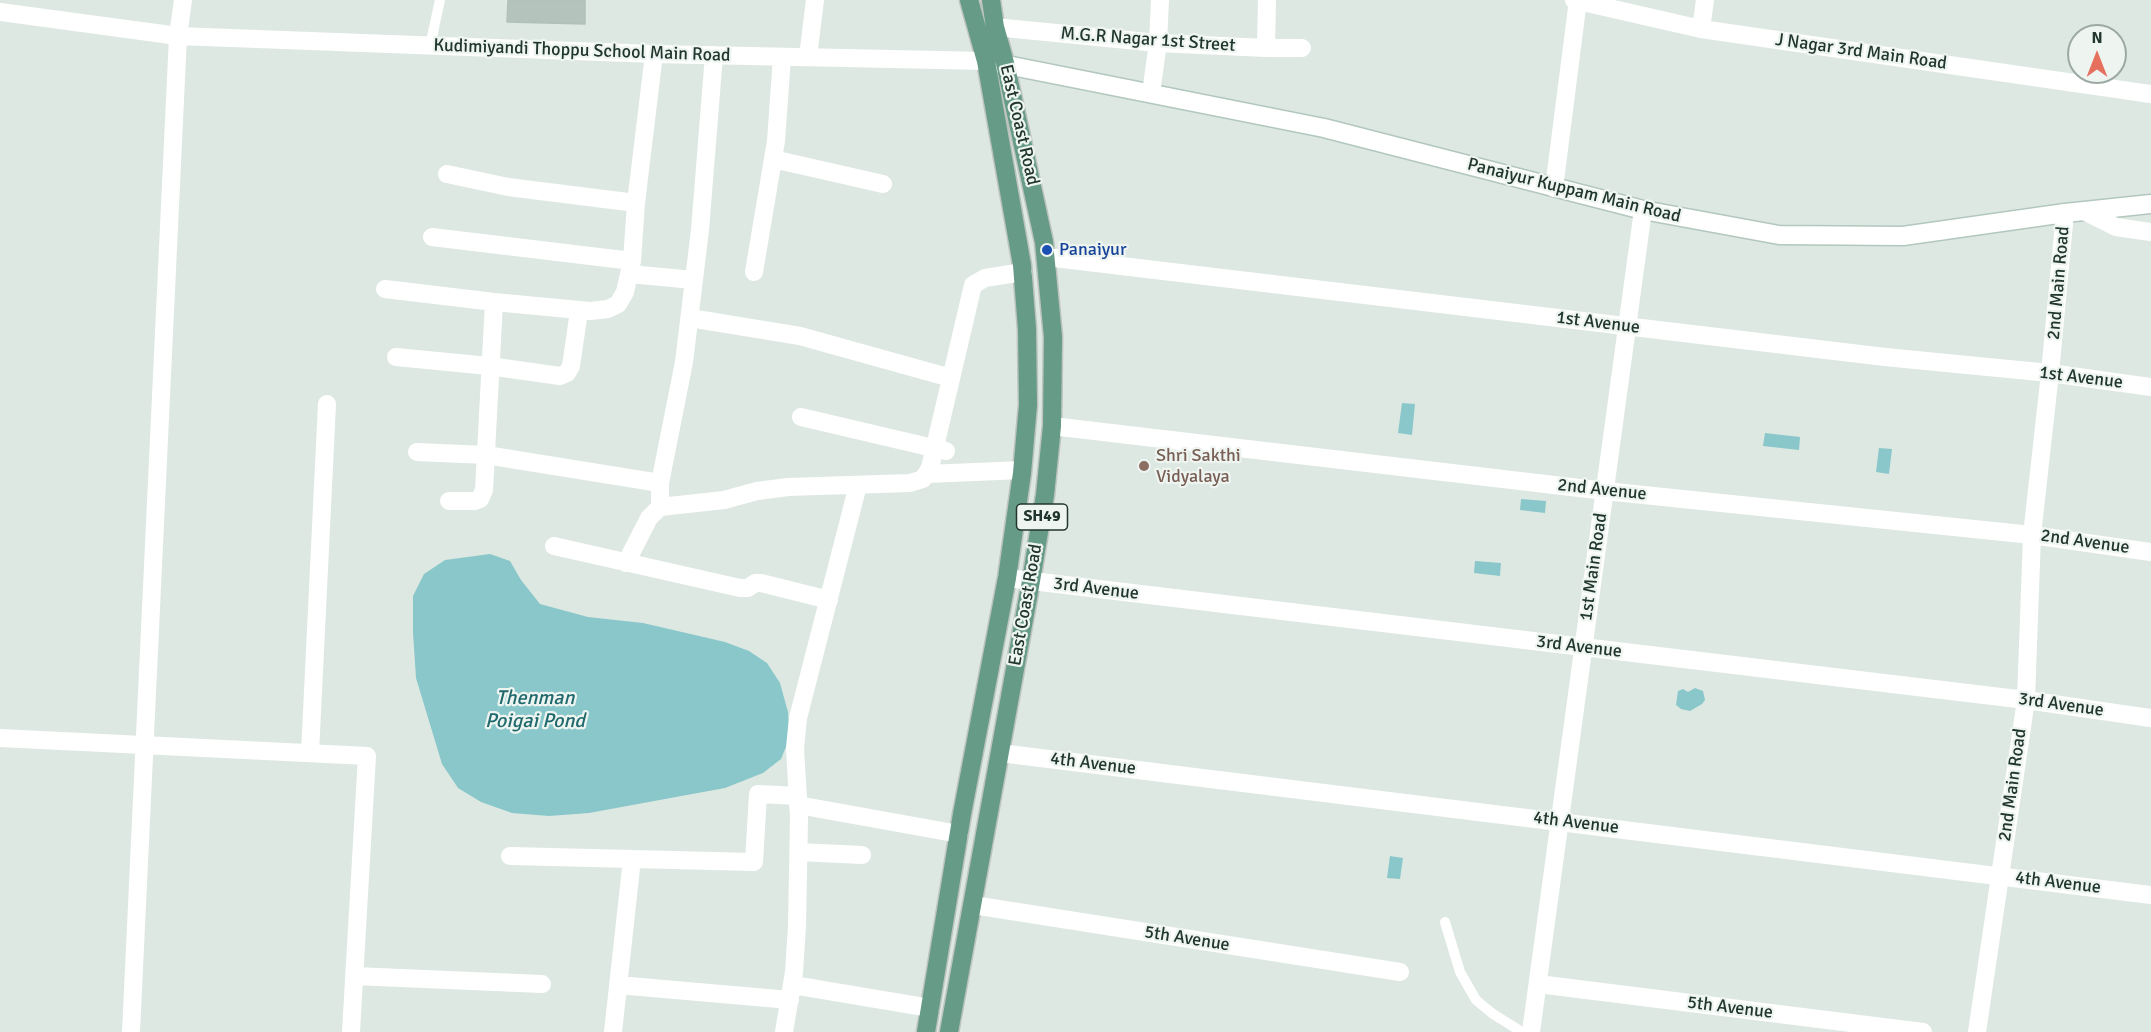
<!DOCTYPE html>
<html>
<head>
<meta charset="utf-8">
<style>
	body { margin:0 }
	#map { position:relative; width:2151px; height:1032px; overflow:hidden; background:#dee8e2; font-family:Signika,sans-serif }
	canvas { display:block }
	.north { position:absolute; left:2067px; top:24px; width:60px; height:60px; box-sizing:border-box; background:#eef5f1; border:2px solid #9ca9a3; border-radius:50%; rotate:0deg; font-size:16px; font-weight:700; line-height:24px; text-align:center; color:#21362e }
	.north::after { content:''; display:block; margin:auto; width:21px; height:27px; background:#e6705e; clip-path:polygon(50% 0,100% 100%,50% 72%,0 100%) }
</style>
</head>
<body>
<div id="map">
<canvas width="2151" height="1032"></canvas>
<div class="north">N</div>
</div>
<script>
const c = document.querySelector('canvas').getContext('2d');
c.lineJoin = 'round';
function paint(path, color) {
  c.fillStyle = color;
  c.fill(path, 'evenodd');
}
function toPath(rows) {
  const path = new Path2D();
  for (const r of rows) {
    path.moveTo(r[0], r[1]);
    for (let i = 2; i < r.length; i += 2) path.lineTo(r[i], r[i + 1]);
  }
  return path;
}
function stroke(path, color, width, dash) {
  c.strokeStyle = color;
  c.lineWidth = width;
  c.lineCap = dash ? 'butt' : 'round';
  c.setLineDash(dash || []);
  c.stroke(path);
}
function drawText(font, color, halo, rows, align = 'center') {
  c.font = font + ' Signika,sans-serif';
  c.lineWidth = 4.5;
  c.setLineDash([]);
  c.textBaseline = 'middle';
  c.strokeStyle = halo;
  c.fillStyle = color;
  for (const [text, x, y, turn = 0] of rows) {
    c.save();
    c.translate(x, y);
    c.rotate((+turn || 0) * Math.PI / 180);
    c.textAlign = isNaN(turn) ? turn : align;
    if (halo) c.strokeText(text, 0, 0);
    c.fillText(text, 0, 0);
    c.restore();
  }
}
paint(toPath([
	[1402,403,1415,404,1412,435,1398,433],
	[1765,433,1800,437,1799,450,1763,446],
	[1879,448,1892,449,1889,474,1876,472],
	[1521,499,1546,501,1545,513,1520,510],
	[490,554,510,561,521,580,540,604,588,617,643,623,725,642,749,651,767,663,780,683,788,712,790,737,781,759,763,773,725,788,589,813,549,816,512,813,481,802,458,788,442,764,416,678,413,633,413,596,424,574,445,560],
	[1475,561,1501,563,1500,576,1474,573],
	[1695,688,1703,691,1705,700,1702,704,1690,711,1681,709,1676,705,1678,691,1683,689,1688,692],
	[1390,856,1403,858,1400,879,1387,878]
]), '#89c7ca');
const building = toPath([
	[508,0,585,0,585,24,507,22,508,0]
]);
paint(building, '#b4c3bb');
stroke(building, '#b1c1b9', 1.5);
const secondary = toPath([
	[992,62,1324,128,1643,210,1779,235,1903,236,2065,213,2151,204]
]);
const primary = toPath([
	[926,1032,962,814,1007,578,1022,473,1028,405,1027,329,1022,265,986,61,969,0],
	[949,1032,1031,581,1045,495,1052,426,1053,337,1044,242,1005,63,995,27,991,0]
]);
stroke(secondary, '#b2c7bd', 21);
stroke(primary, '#bcc3c0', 21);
stroke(toPath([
	[430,46,440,0],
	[1445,922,1460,972,1476,1000,1493,1014,1522,1032]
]), '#fff', 10);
stroke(toPath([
	[1574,0,1701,29,2151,94],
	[0,12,178,36,654,54,986,61],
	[995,27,1158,43,1266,48,1302,48],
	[1701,29,1705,0],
	[1266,48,1267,0],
	[808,57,815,0],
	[1151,93,1158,43,1160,0],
	[773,159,883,184],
	[447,174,508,187,636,203],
	[1554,188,1578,0],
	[2086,212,2116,227,2151,232],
	[432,237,632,261],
	[1046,257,1885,357,2050,373,2151,387],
	[754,272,776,141,782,57],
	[629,274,694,280],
	[385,289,494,302,590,311,608,309,618,304,625,292,632,261,636,203,654,54],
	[690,318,800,336,951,378],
	[396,357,489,366,560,376,567,373,571,366,579,311],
	[801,417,946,451],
	[1052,426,1605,491,2032,535,2151,552],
	[417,452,486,455,660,483],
	[927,474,1022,470],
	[449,501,475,501,480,499,484,490,494,302],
	[660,507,660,483,684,362,700,230,714,55],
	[554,546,740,588,748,588,755,583,761,583,829,600],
	[626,563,649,518,660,507,724,500,757,491,788,487,910,483,923,479,930,468,973,285,985,278,1023,272],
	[1007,578,2026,700,2151,718],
	[0,738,367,756,351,1032],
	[310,753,327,404],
	[1000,753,2151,895],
	[798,805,959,834],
	[799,852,862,855],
	[510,856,754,862,758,794,798,796],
	[973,905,1400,972],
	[354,976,542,984],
	[1538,984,1923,1032],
	[618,985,790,1000],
	[793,985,930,1008],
	[131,1032,178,36,183,0],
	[613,1032,632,859],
	[784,1032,794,972,797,926,799,818,795,748,798,718,858,485],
	[1531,1032,1643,210],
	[1977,1032,2026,700,2032,535,2050,373,2065,213]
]), '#fff', 18);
stroke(secondary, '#fff', 18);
stroke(primary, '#669b87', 18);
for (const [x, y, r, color] of [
	[1047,250,6,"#1a4fb4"],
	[1144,466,6,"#8d6e63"]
]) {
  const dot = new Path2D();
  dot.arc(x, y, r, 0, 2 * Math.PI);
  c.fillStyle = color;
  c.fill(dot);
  stroke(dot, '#eef5f1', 2);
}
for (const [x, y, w] of [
	[1042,517,51]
]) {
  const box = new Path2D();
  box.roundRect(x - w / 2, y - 13, w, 26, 4.5);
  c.fillStyle = '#eef5f1';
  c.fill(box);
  stroke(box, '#21362e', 1.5);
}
drawText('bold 16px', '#21362e', null, [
	["SH49",1042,517]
]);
drawText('18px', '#21362e', '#eef5f1', [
	["M.G.R Nagar 1st Street",1148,40,4],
	["Kudimiyandi Thoppu School Main Road",582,51,2],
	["J Nagar 3rd Main Road",1861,52,8],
	["East Coast Road",1019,125,77],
	["Panaiyur Kuppam Main Road",1574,191,14],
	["2nd Main Road",2059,283,-85],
	["1st Avenue",1598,323,7],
	["1st Avenue",2081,378,7],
	["2nd Avenue",1602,490,6],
	["2nd Avenue",2085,542,8],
	["1st Main Road",1594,567,-82],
	["3rd Avenue",1096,589,7],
	["East Coast Road",1026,605,-80],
	["3rd Avenue",1579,647,7],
	["3rd Avenue",2061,705,8],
	["4th Avenue",1093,764,7],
	["2nd Main Road",2013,785,-82],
	["4th Avenue",1576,823,7],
	["4th Avenue",2058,883,7],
	["5th Avenue",1187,939,9],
	["5th Avenue",1730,1008,7]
]);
drawText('18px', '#164399', '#eef5f1', [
	["Panaiyur",1059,250]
], 'left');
drawText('18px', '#785e54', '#eef5f1', [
	["Shri Sakthi",1156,456],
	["Vidyalaya",1156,477]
], 'left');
drawText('italic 20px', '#20696d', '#eef5f1', [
	["Thenman",535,699],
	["Poigai Pond",535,722]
]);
</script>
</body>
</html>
